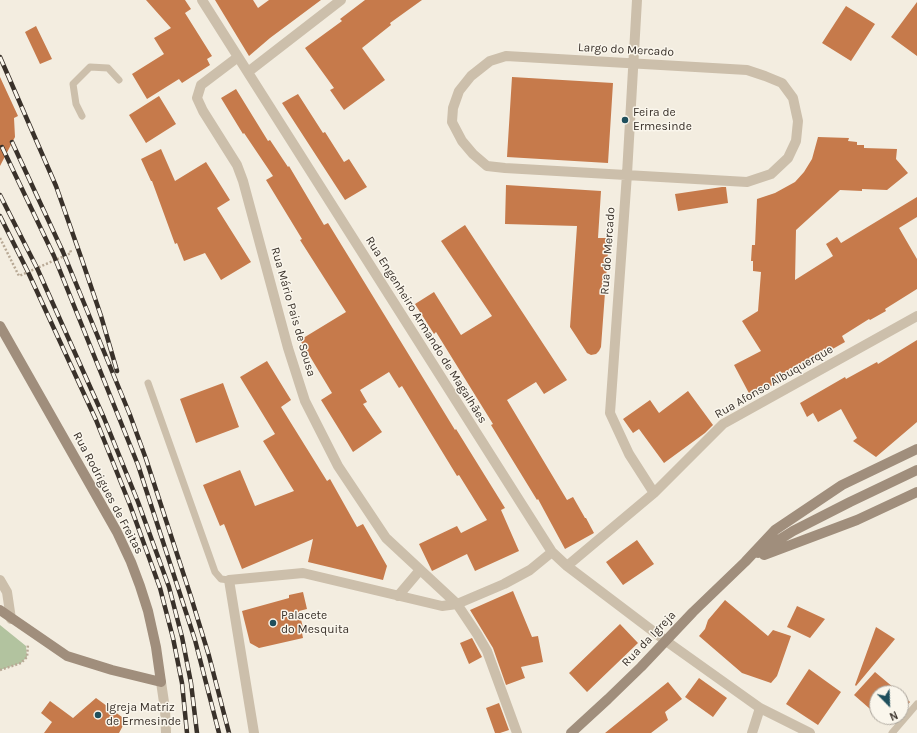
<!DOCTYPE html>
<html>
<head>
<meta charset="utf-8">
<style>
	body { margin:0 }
	#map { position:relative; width:917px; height:733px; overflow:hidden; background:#f3ede0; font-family:Karla,sans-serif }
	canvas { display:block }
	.north { position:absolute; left:869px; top:685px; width:40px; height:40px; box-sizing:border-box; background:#faf6ec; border:1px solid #ada79e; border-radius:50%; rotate:157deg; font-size:11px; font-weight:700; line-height:16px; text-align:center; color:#39312a }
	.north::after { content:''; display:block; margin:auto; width:14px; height:18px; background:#1f4f5c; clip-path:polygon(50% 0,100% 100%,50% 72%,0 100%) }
</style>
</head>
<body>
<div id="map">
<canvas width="917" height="733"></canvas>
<div class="north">N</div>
</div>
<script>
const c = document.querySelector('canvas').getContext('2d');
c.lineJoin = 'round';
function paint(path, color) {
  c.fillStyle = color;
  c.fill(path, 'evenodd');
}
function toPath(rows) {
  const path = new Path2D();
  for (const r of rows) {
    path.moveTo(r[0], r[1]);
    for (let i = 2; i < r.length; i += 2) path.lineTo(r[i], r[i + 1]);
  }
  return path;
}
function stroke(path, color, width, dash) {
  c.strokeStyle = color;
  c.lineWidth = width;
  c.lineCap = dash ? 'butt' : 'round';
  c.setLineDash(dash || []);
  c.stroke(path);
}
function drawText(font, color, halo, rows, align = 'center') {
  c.font = font + ' Karla,sans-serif';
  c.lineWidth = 3;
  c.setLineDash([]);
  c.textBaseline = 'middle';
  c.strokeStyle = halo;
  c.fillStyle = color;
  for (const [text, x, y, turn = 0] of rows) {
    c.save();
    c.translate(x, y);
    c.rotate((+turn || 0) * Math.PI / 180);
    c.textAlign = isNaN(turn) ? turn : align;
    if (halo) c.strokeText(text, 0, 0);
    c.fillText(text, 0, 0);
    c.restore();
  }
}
paint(toPath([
	[0,625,26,646,27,657,21,663,0,670]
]), '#b2c39f');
paint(toPath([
	[146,0,185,0,191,9,185,13,212,56,207,59,210,65,182,83,179,79,147,99,132,74,164,54,154,38,171,28],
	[215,0,253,0,258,8,269,0,321,0,270,38,249,56],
	[365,0,422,0,390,23,391,25,362,48,385,80,344,110,330,90,334,88,305,48,342,21,340,19],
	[917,2,917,56,891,37],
	[846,6,875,24,851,61,822,43],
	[36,26,52,59,40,64,25,32],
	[0,77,18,116,14,118,15,137,0,166],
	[512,77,613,83,608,163,507,157],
	[236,89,268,141,270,140,288,167,289,166,324,225,328,223,455,430,456,429,505,508,501,510,519,551,475,571,467,554,432,571,419,544,457,526,461,533,487,520,459,475,457,476,402,386,399,388,389,372,360,390,367,402,363,404,382,432,353,452,347,442,321,400,332,393,300,340,346,312,300,240,302,239,266,180,273,176,244,133,243,134,221,98],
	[298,94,323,133,325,132,344,162,349,159,367,187,345,200,282,103],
	[159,96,176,124,146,143,129,115],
	[818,137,849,138,848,141,857,142,857,145,864,145,864,148,897,149,896,159,908,173,887,190,862,189,862,191,840,190,796,230,795,280,833,256,826,244,837,237,841,243,917,197,917,217,899,228,917,259,917,289,885,309,886,311,870,320,869,319,842,336,845,342,815,359,816,361,751,397,734,365,761,351,742,321,758,311,761,272,753,271,753,261,751,261,752,245,755,245,757,199,775,193,795,182,804,172,812,159],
	[161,149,175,181,206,162,230,200,217,208,251,262,221,280,205,253,184,261,177,243,175,244,152,181,151,181,141,159],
	[506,185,601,191,598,238,609,238,601,347,599,351,596,354,591,355,587,353,570,327,577,226,505,224],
	[722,187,726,187,728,203,678,211,675,194],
	[465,225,567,380,544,394,536,382,507,400,567,500,573,497,585,518,586,518,594,533,565,549,538,499,537,500,491,425,493,424,436,332,434,334,415,304,434,292,461,335,492,316,441,241],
	[917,340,917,422,876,457,853,441,857,438,841,409,818,422,813,413,807,417,800,403,845,377,846,379,877,362,878,364],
	[267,361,291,400,281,407,327,481,330,479,357,527,363,524,387,566,383,580,308,562,313,539,242,569,224,524,220,526,203,485,240,470,255,506,294,491,263,441,275,434,240,377],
	[223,383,239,427,196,443,180,399],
	[688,391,713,425,705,433,664,463,639,429,633,433,623,419,650,400,659,413],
	[637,540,654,564,623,585,606,562],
	[513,591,532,637,538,636,543,662,521,667,525,678,506,685,493,648,470,610],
	[303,592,307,609,299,611,304,632,302,633,303,638,259,648,250,643,242,611,289,598,289,595],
	[725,600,768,636,773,630,791,636,777,676,771,683,742,673,699,636,705,629,708,620],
	[797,606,825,619,810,638,787,627],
	[620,624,638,643,587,692,569,673],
	[876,627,895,639,856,686,855,685],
	[472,638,482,657,469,664,460,643],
	[809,669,841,692,818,725,786,704],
	[875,672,900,693,877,693,877,715,854,695],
	[699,678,727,698,713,717,685,697],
	[668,682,682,699,665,712,668,720,651,733,605,733],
	[901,694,910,702,901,712],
	[96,698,126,720,119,733,44,733,52,722,41,713,50,701,73,718],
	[499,703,509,730,500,733,495,733,486,708]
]), '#c67a4b');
stroke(toPath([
	[0,238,19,276,71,253,70,249],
	[0,670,21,663,27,657,28,644]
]), '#b8a995', 2.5, [2, 2]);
stroke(toPath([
	[82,116,76,104,73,84,90,67,108,68,119,80],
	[148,383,215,572,221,579,229,580],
	[892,733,917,704]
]), '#ccbfab', 7);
stroke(toPath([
	[202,0,552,552,567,566,666,641,760,708,810,733],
	[637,0,627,174,610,413,629,454,654,493],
	[506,56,747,70,765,76,782,83,793,98,798,121,796,141,788,158,771,174,747,182,505,168,487,166,473,154,462,141,452,122,453,108,459,91,471,76,490,61,506,56],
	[238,57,201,85,197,98,203,111,237,165,243,181,288,348,305,401,338,466,386,538,457,604,477,634,487,651,517,733],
	[248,72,341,0],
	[567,566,654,493,723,424,917,316],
	[0,580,7,592,11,619],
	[398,596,420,570],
	[161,682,165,709,166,733],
	[254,733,229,580,303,573,442,606,457,604,504,584,530,570,552,552],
	[752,733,760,708]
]), '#ccbfab', 10);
stroke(toPath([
	[0,326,117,532,131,562,140,586,148,611,156,647,161,682,112,670,67,656,0,610],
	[758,553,793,531,850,502,917,470],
	[764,555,857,520,917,492],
	[571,733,608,699,641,667,693,612,745,562,775,530,842,485,917,449]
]), '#a08e7c', 10);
const rail = toPath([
	[0,57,56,186,82,260,101,316,117,371],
	[12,142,63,252,130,415,146,459,191,597,209,656,229,733],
	[2,147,54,256,138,465,195,640,219,733],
	[0,195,37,268,104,418,138,502,169,587,182,637,191,683,197,733],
	[0,216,28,272,96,420,130,505,160,588,173,638,182,683,187,733]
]);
stroke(rail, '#39312a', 4.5);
stroke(rail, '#faf6ec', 3, [9]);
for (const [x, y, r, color] of [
	[625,120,4,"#1f4f5c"],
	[273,623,4,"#1f4f5c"],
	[98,715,4,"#1f4f5c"]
]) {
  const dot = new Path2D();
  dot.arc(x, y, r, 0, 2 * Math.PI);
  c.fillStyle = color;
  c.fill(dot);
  stroke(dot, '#faf6ec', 1.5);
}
drawText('12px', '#39312a', '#faf6ec', [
	["Largo do Mercado",626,50,3],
	["Rua do Mercado",608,251,-86],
	["Rua Mário Pais de Sousa",293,312,74],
	["Rua Engenheiro Armando de Magalhães",426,330,58],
	["Rua Afonso Albuquerque",774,382,-30],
	["Rua Rodrigues de Freitas",108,493,62],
	["Rua da Igreja",649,639,-46]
]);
drawText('12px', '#39312a', '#faf6ec', [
	["Feira de",633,113],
	["Ermesinde",633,127],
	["Palacete",281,616],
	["do Mesquita",281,630],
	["Igreja Matriz",106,708],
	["de Ermesinde",106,722]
], 'left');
</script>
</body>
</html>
